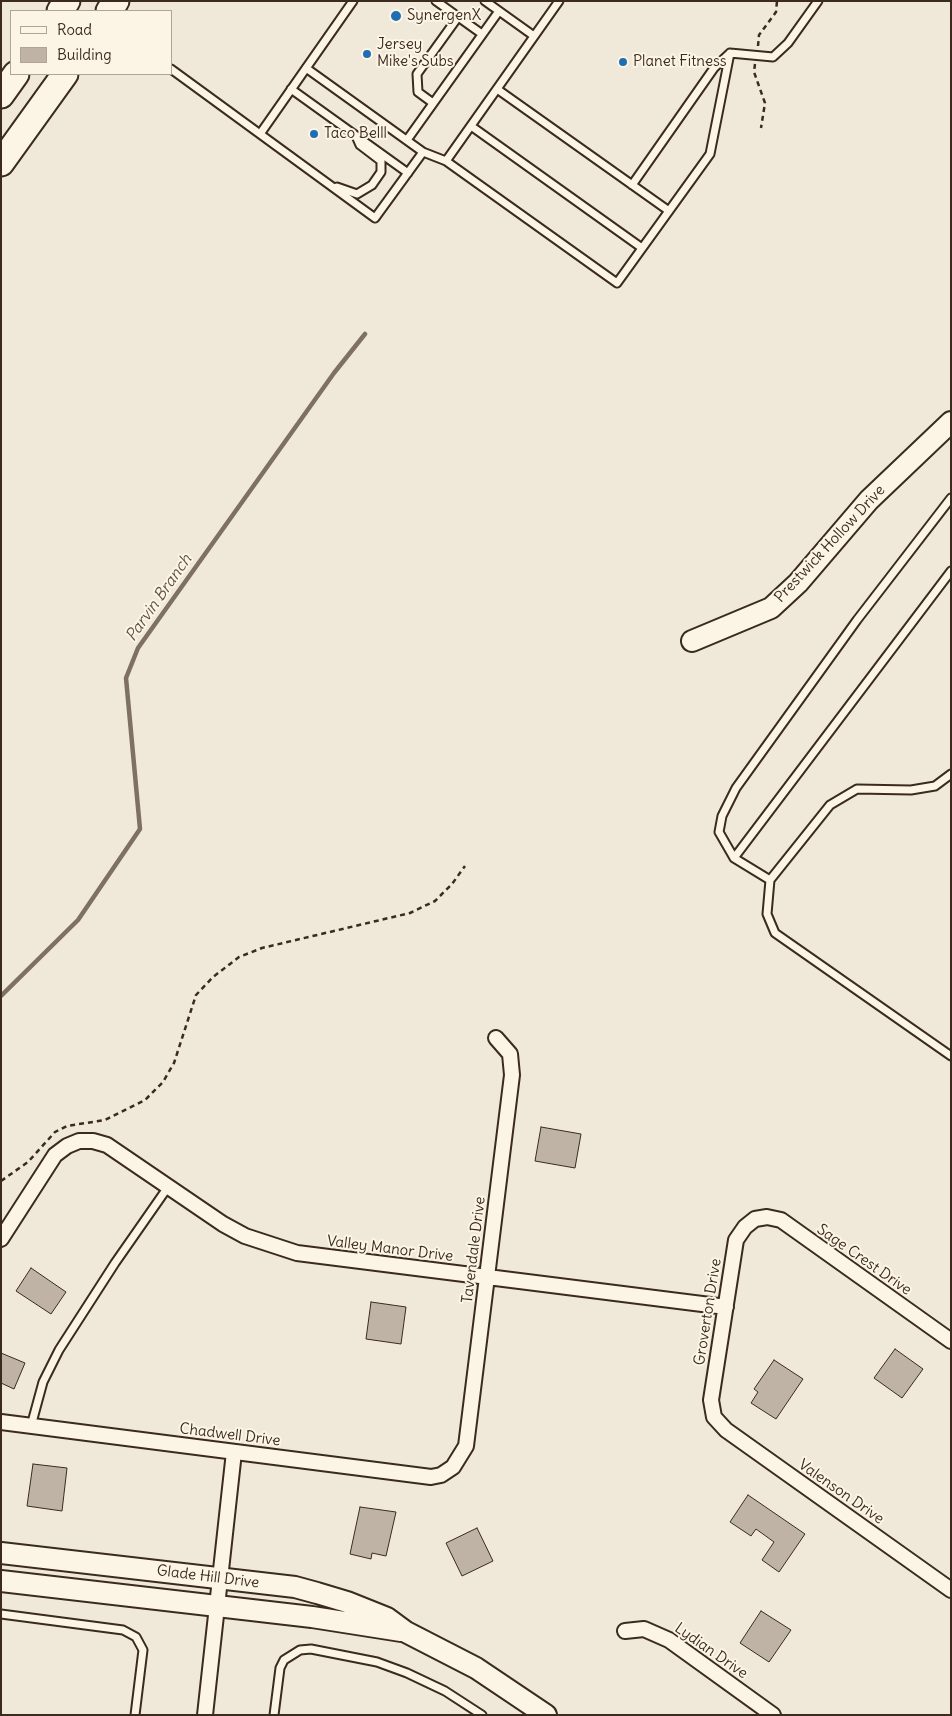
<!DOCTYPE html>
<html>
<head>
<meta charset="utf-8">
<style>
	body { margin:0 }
	#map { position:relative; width:952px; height:1716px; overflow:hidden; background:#f0e9d9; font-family:Delius,sans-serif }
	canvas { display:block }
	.frame { position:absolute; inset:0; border:2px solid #3b2a1e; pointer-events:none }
	.legend { position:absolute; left:10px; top:10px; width:162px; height:65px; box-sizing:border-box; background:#fcf5e5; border:1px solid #afa495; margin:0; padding:6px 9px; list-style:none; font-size:15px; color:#3b2a1e }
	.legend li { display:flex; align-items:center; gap:10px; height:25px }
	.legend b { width:25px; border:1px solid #afa495 }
</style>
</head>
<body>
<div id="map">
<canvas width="952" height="1716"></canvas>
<div class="frame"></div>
<ul class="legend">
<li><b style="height:6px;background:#fcf5e5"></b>Road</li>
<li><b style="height:14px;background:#beb3a4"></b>Building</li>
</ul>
</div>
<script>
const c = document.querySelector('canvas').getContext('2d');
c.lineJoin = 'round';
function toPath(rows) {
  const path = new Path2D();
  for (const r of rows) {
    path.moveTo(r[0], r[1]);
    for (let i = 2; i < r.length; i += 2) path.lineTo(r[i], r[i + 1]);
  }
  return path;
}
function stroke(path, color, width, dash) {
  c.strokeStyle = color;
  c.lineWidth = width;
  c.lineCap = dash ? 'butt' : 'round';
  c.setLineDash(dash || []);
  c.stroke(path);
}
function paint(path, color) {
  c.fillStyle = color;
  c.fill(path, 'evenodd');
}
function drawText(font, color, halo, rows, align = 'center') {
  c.font = font + ' Delius,sans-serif';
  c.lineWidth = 4;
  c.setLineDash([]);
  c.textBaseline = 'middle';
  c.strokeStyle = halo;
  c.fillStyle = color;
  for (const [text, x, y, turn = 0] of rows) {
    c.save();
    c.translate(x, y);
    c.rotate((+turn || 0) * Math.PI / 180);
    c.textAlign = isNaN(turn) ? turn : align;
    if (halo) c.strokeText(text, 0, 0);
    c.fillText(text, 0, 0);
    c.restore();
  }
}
stroke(toPath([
	[1,996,78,920,140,829,126,678,138,648,334,373,365,334]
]), '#7e7163', 4.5);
const building = toPath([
	[541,1127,581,1134,575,1168,535,1161,541,1127],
	[31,1268,66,1292,51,1314,16,1291,31,1268],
	[371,1302,406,1307,401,1344,366,1339,371,1302],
	[895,1349,923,1369,902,1398,874,1378,895,1349],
	[1,1353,25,1363,14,1389,1,1383,1,1353],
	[774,1360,803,1379,776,1419,751,1403,758,1392,754,1389,774,1360],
	[33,1464,67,1468,62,1511,27,1506,33,1464],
	[748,1495,805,1534,779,1572,762,1560,774,1542,756,1529,751,1536,730,1522,748,1495],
	[360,1507,396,1512,386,1556,372,1553,371,1559,350,1554,360,1507],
	[477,1528,493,1561,462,1576,446,1543,477,1528],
	[761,1611,791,1630,769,1662,740,1643,761,1611]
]);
paint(building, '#beb3a4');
stroke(building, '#3b2a1e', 1);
const lane = toPath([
	[436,1,482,34],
	[485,1,534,36],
	[306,68,423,152],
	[171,69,375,218,423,152,446,161,617,283,710,154,730,53],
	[291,89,408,173],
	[497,89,669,211],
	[433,103,418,92,417,74,458,17],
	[471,126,642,248],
	[260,134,353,1],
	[407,140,499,11],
	[446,161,559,1],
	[632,185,714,68,730,53,773,57,788,43,818,1],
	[337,187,357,194,372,185,381,172,381,161,360,145,356,136],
	[951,498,857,620,736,788,722,816,719,832,734,858,770,880,830,805,857,789,911,790,935,786,951,774],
	[734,858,951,571],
	[770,880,767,914,775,933,951,1056],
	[31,1426,43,1382,59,1350,115,1263,168,1187],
	[1,1614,123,1630,136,1637,143,1650,135,1715],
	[274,1715,280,1668,284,1660,300,1650,311,1649,377,1662,407,1673,445,1691,482,1715]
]);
const street = toPath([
	[1,1239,55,1155,67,1146,79,1141,93,1141,107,1145,223,1224,245,1236,297,1253,726,1307],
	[951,1341,781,1220,767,1217,755,1219,745,1227,736,1240,711,1400,714,1417,726,1430,951,1590],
	[1,1422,431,1477,441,1475,453,1467,466,1446,512,1075,510,1054,496,1038],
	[625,1631,644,1629,669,1640,773,1715],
	[205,1715,234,1452]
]);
const secondary = toPath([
	[692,641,771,608,798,583,869,500,951,422],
	[1,1553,295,1587,317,1593,347,1602,387,1618,406,1632,476,1668,546,1715],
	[1,1581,312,1617,401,1631]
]);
const highway = toPath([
	[60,11,67,1],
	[109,11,116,1],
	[1,95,16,74],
	[1,163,65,74]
]);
stroke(lane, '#3b2a1e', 11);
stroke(street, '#3b2a1e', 18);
stroke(secondary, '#3b2a1e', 24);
stroke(highway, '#3b2a1e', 29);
stroke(toPath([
	[758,46,759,35,776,12,777,1],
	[755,64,754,72,765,103,761,128],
	[1,1181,28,1162,55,1132,67,1126,105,1120,145,1100,163,1082,174,1063,196,995,213,977,239,957,262,948,410,913,435,901,452,884,465,866]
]), '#3b2a1e', 2.5, [5, 4]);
stroke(lane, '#fcf5e5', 7);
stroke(street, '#fcf5e5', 14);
stroke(secondary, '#fcf5e5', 20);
stroke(highway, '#fcf5e5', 25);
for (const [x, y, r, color] of [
	[396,16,6,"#1f6fb2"],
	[367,54,5,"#1f6fb2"],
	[623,62,5,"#1f6fb2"],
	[314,134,5,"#1f6fb2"]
]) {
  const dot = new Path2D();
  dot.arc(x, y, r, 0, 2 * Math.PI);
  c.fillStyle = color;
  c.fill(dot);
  stroke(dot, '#fcf5e5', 2);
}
drawText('15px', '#3b2a1e', '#fcf5e5', [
	["SynergenX",407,16],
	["Jersey",377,45],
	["Mike's Subs",377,62],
	["Planet Fitness",633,62],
	["Taco Belll",324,134]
], 'left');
drawText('15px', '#3b2a1e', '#fcf5e5', [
	["Prestwick Hollow Drive",830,544,-47],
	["Valley Manor Drive",390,1249,7],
	["Tavendale Drive",474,1250,-83],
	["Sage Crest Drive",864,1260,35],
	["Groverton Drive",708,1312,-81],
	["Chadwell Drive",230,1435,7],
	["Valenson Drive",841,1492,35],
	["Glade Hill Drive",208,1577,7],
	["Lydian Drive",711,1651,35]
]);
drawText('italic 16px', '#625346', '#fcf5e5', [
	["Parvin Branch",159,598,-55]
]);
</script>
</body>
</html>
